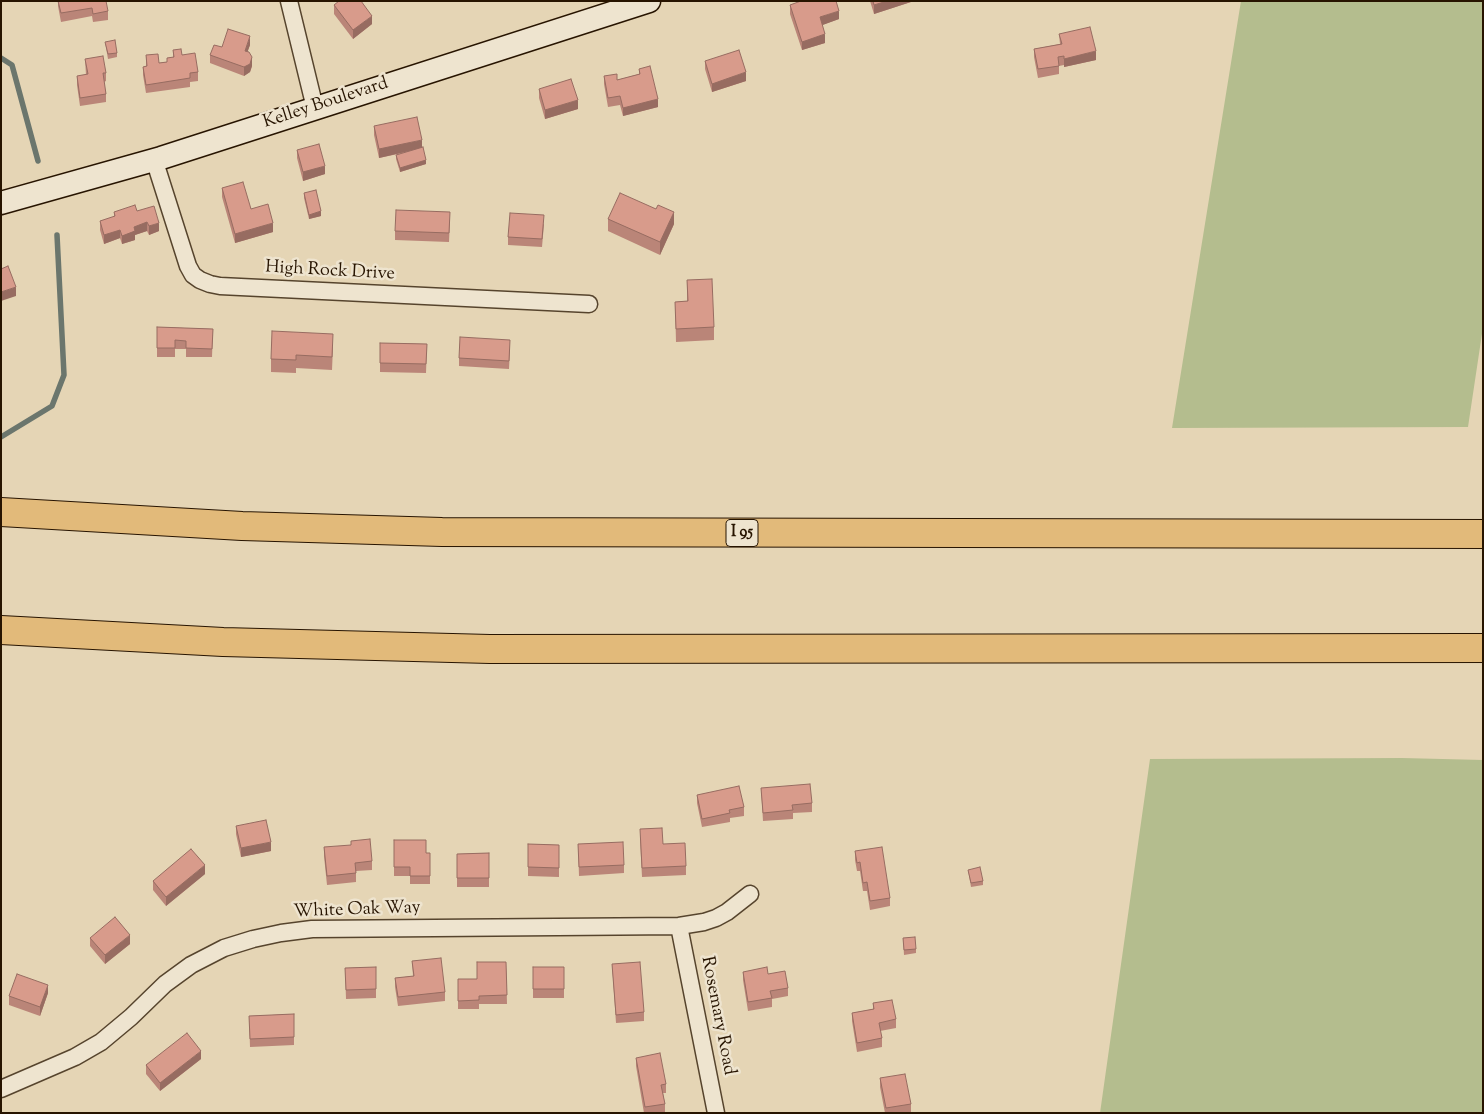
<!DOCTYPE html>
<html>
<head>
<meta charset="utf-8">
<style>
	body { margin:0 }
	#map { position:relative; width:1484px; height:1114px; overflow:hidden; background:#e5d5b5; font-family:"Sorts Mill Goudy",serif }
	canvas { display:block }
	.frame { position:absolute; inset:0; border:2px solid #271400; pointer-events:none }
</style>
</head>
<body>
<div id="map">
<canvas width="1484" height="1114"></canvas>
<div class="frame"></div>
</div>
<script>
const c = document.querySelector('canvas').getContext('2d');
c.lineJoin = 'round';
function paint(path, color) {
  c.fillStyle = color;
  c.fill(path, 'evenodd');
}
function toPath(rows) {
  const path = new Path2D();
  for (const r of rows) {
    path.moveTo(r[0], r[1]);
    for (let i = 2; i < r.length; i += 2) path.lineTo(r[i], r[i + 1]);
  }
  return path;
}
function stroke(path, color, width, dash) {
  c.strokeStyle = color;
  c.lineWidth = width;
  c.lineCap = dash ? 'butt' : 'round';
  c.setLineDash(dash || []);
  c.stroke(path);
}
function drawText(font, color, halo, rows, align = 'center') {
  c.font = font + ' "Sorts Mill Goudy",serif';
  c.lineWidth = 5;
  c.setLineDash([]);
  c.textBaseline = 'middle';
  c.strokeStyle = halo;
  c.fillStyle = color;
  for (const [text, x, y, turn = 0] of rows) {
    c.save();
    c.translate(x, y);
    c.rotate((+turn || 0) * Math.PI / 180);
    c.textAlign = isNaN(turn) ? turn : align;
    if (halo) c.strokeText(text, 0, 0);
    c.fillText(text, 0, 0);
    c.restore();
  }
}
paint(toPath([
	[1241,1,1483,1,1483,327,1468,427,1172,428],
	[1402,758,1483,760,1483,1113,1100,1113,1150,759]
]), '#b4bd8e');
stroke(toPath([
	[1,58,12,65,38,161],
	[1,437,52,406,64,375,57,235]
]), '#6b766d', 5.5);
const street = toPath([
	[289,1,315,108],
	[154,159,188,266,193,275,200,280,210,284,220,286,589,304],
	[679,926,716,1113],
	[1,1089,75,1057,101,1042,131,1017,165,984,191,965,224,948,253,939,281,933,312,929,679,926,704,922,716,918,727,912,750,894]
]);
const secondary = toPath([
	[1,203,161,158,649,1]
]);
const highway = toPath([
	[1,512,242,526,442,532,1483,534],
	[1,630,223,642,490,649,1483,648]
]);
stroke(street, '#56442d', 19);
stroke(secondary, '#271400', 25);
stroke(highway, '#271400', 30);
stroke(street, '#eee4cf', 16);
stroke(secondary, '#eee4cf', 22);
stroke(highway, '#e2ba7a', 28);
paint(toPath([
	[58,1,108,11,108,20,93,22,92,16,61,22,58,6],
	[870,1,914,1,874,14],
	[334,5,372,24,353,39,334,14],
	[790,5,839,19,822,25,825,43,802,50,790,14],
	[1059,34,1096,60,1064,67,1064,65,1059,66,1059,74,1038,78,1034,57,1034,49,1060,44],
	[105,42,117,53,117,57,108,59],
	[250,45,247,52,252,66,250,72,244,76,210,63,210,55,222,47],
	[173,50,182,55,198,72,198,81,190,82,190,87,146,93,143,75,143,67,146,66,146,55,159,63,167,62,167,58,173,57],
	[85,59,106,73,106,81,104,82,106,94,106,102,80,106,77,85,77,76,86,75],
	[705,61,746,81,712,92,705,69],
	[639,69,658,107,623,116,620,105,608,107,604,84,604,76,617,80,639,74],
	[539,89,578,109,545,119,539,98],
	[374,126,422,148,426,164,400,172,396,159,396,155,407,152,379,158,374,135],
	[297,150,325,174,303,181,297,158],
	[222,188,251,209,273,232,235,243,222,197],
	[304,193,321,216,309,219,304,198],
	[656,209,674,224,660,255,608,231,608,219],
	[137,211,159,231,149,235,147,231,135,235,135,240,122,244,120,238,104,244,100,230,100,221,114,217,114,212],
	[450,220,449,242,395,240,395,231],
	[544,224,542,247,508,245,508,237],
	[687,280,714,327,714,340,676,342,675,302,687,301],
	[157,327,213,329,212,357,186,357,186,349,175,349,175,357,157,357],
	[380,343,427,344,426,373,380,372],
	[333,347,332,370,296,368,296,373,271,372,271,359],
	[510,349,509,369,459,366,459,358],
	[761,788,812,803,812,812,793,813,793,819,763,821],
	[697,795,744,807,744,816,730,818,730,822,702,827,697,803],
	[236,826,271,851,241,857,236,834],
	[640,838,663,844,686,866,686,875,642,877],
	[394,840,426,853,430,853,430,884,410,884,410,876,394,876],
	[528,844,559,845,559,877,528,876],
	[578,844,624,865,624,873,579,876],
	[324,847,372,861,372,870,356,871,356,882,327,885,324,856],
	[855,851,890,898,890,906,870,910,867,891,863,891,860,871,857,871,855,860],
	[489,853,489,887,457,887,457,854],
	[968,870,983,881,983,885,971,887],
	[205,874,166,906,153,890,153,881],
	[90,938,130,944,105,964,90,946],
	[903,938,916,949,916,953,904,955],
	[412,961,445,992,445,1001,398,1006,395,987,395,978,413,976],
	[506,962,507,1004,479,1004,479,1009,458,1009,458,979,477,979],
	[612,964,644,1012,644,1021,616,1023],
	[376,967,376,998,346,999,345,968],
	[533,967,564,967,564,998,533,998],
	[743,972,768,974,788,988,788,996,772,999,772,1007,748,1011,743,980],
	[48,993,40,1016,9,1005,9,996],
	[873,1003,896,1019,896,1028,880,1031,882,1038,882,1047,857,1052,852,1021,852,1013,873,1009],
	[294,1014,294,1045,250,1047,249,1016],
	[636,1058,666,1084,666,1093,663,1093,665,1104,665,1112,644,1113,636,1066],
	[201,1059,160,1091,146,1074,146,1065],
	[880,1078,911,1104,911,1112,885,1113,880,1087]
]), '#ba8578');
paint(toPath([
	[887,1,914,1,874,14,874,5],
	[839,11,839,19,820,26,820,17],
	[372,16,372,24,353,39,353,30],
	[825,34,825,43,802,50,802,42],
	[250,36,250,45,245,59,245,51],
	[1096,51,1096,60,1064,67,1064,59],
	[252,57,252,66,250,72,244,76,244,67],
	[746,72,746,81,712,92,712,84],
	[658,99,658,107,623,116,623,108],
	[578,100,578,109,545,119,545,110],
	[422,140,422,148,379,158,379,149],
	[426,160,426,164,400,172,400,168],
	[325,166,325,174,303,181,303,172],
	[321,211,321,216,309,219,309,215],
	[674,212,674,224,660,255,660,242],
	[147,222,147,231,135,235,135,240,122,244,122,236,134,227],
	[159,223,159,231,149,235,149,226],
	[273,223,273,232,235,243,235,234],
	[120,230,120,238,104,244,104,235],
	[16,287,16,296,1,301,1,292],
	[271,842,271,851,241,857,241,848],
	[205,865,205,874,166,906,166,897],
	[130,935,130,944,105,964,105,955],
	[48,985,48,993,40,1016,40,1007],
	[201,1051,201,1059,160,1091,160,1083]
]), '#976c61');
const building = toPath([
	[58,1,106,1,108,11,93,14,92,8,61,13,58,1],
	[339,1,361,1,372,16,353,30,334,5,339,1],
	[801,1,836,1,839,11,820,17,825,34,802,42,790,5,801,1],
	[873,1,887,1,874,5,873,1],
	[1090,27,1096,51,1064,59,1064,56,1058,57,1059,66,1038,69,1034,49,1062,44,1059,34,1090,27],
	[228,29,250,36,245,51,249,52,252,57,250,64,244,67,210,55,214,45,222,47,228,29],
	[115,40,117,53,108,54,105,42,115,40],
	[181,49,182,55,195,53,198,72,190,73,190,78,146,85,143,67,147,66,146,55,158,54,159,63,167,62,167,58,174,57,173,50,181,49],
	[739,50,746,72,712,84,705,61,739,50],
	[103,56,106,73,103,73,106,94,80,98,77,76,88,74,85,59,103,56],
	[650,66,658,99,623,108,620,96,608,98,604,76,617,74,617,80,640,74,639,69,650,66],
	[571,79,578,100,545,110,539,89,571,79],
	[417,117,422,140,379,149,374,126,417,117],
	[319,144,325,166,303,172,297,150,319,144],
	[423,147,426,160,400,168,396,155,423,147],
	[243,182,251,209,268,204,273,223,235,234,222,188,243,182],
	[316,190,321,211,309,215,304,193,316,190],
	[620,193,656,209,658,205,674,212,660,242,608,219,620,193],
	[135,205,137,211,154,206,159,223,149,226,147,222,134,227,135,231,122,236,120,230,104,235,100,221,115,216,114,212,135,205],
	[396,210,450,212,449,233,395,231,396,210],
	[510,213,544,215,542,239,508,237,510,213],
	[8,266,16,287,1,292,1,269,8,266],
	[712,279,714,327,676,329,675,302,688,301,687,280,712,279],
	[157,327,213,329,212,349,186,348,186,341,175,340,175,348,157,348,157,327],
	[272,331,333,334,332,357,296,355,296,360,271,359,272,331],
	[460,337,510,340,509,361,459,358,460,337],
	[380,343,427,344,426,364,380,363,380,343],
	[810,784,812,803,792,805,793,810,763,813,761,788,810,784],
	[739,786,744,807,729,810,730,813,702,819,697,795,739,786],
	[266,820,271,842,241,848,236,826,266,820],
	[662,828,663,844,685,843,686,866,642,868,640,829,662,828],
	[370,839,372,861,355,863,356,873,327,876,324,847,351,845,351,841,370,839],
	[394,840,426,840,426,853,430,853,430,876,410,876,410,867,394,867,394,840],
	[623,842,624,865,579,867,578,844,623,842],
	[528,844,559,845,559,868,528,867,528,844],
	[882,847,890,898,870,901,867,882,863,883,860,862,857,863,855,851,882,847],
	[191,849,205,865,166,897,153,881,191,849],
	[489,853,489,878,457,878,457,854,489,853],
	[980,867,983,881,971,883,968,870,980,867],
	[115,917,130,935,105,955,90,938,115,917],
	[915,937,916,949,904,950,903,938,915,937],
	[441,958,445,992,398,997,395,978,414,976,412,961,441,958],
	[477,962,506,962,507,995,479,996,479,1000,458,1001,458,979,477,979,477,962],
	[640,962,644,1012,616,1015,612,964,640,962],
	[376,967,376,989,346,990,345,968,376,967],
	[533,967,564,967,564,989,533,989,533,967],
	[767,967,768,974,785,971,788,988,770,991,772,998,748,1002,743,972,767,967],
	[17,974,48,985,40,1007,9,996,17,974],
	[892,1000,896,1019,879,1023,882,1038,857,1043,852,1013,874,1009,873,1003,892,1000],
	[294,1014,294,1037,250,1039,249,1016,294,1014],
	[187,1033,201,1051,160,1083,146,1065,187,1033],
	[660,1053,666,1084,661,1085,665,1104,645,1107,636,1058,660,1053],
	[905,1074,911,1104,886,1108,880,1078,905,1074]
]);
paint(building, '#d89b8b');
stroke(building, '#976c61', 1);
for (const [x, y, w] of [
	[742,533,32]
]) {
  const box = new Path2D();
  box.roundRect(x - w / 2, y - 13.5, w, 27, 4);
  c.fillStyle = '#eee4cf';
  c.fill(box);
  stroke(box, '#271400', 1);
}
drawText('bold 16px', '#271400', null, [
	["I 95",742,533]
]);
drawText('18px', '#271400', '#eee4cf', [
	["Kelley Boulevard",326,104,-18],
	["High Rock Drive",330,272,3],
	["White Oak Way",357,911,-2],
	["Rosemary Road",717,1016,79]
]);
</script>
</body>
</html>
